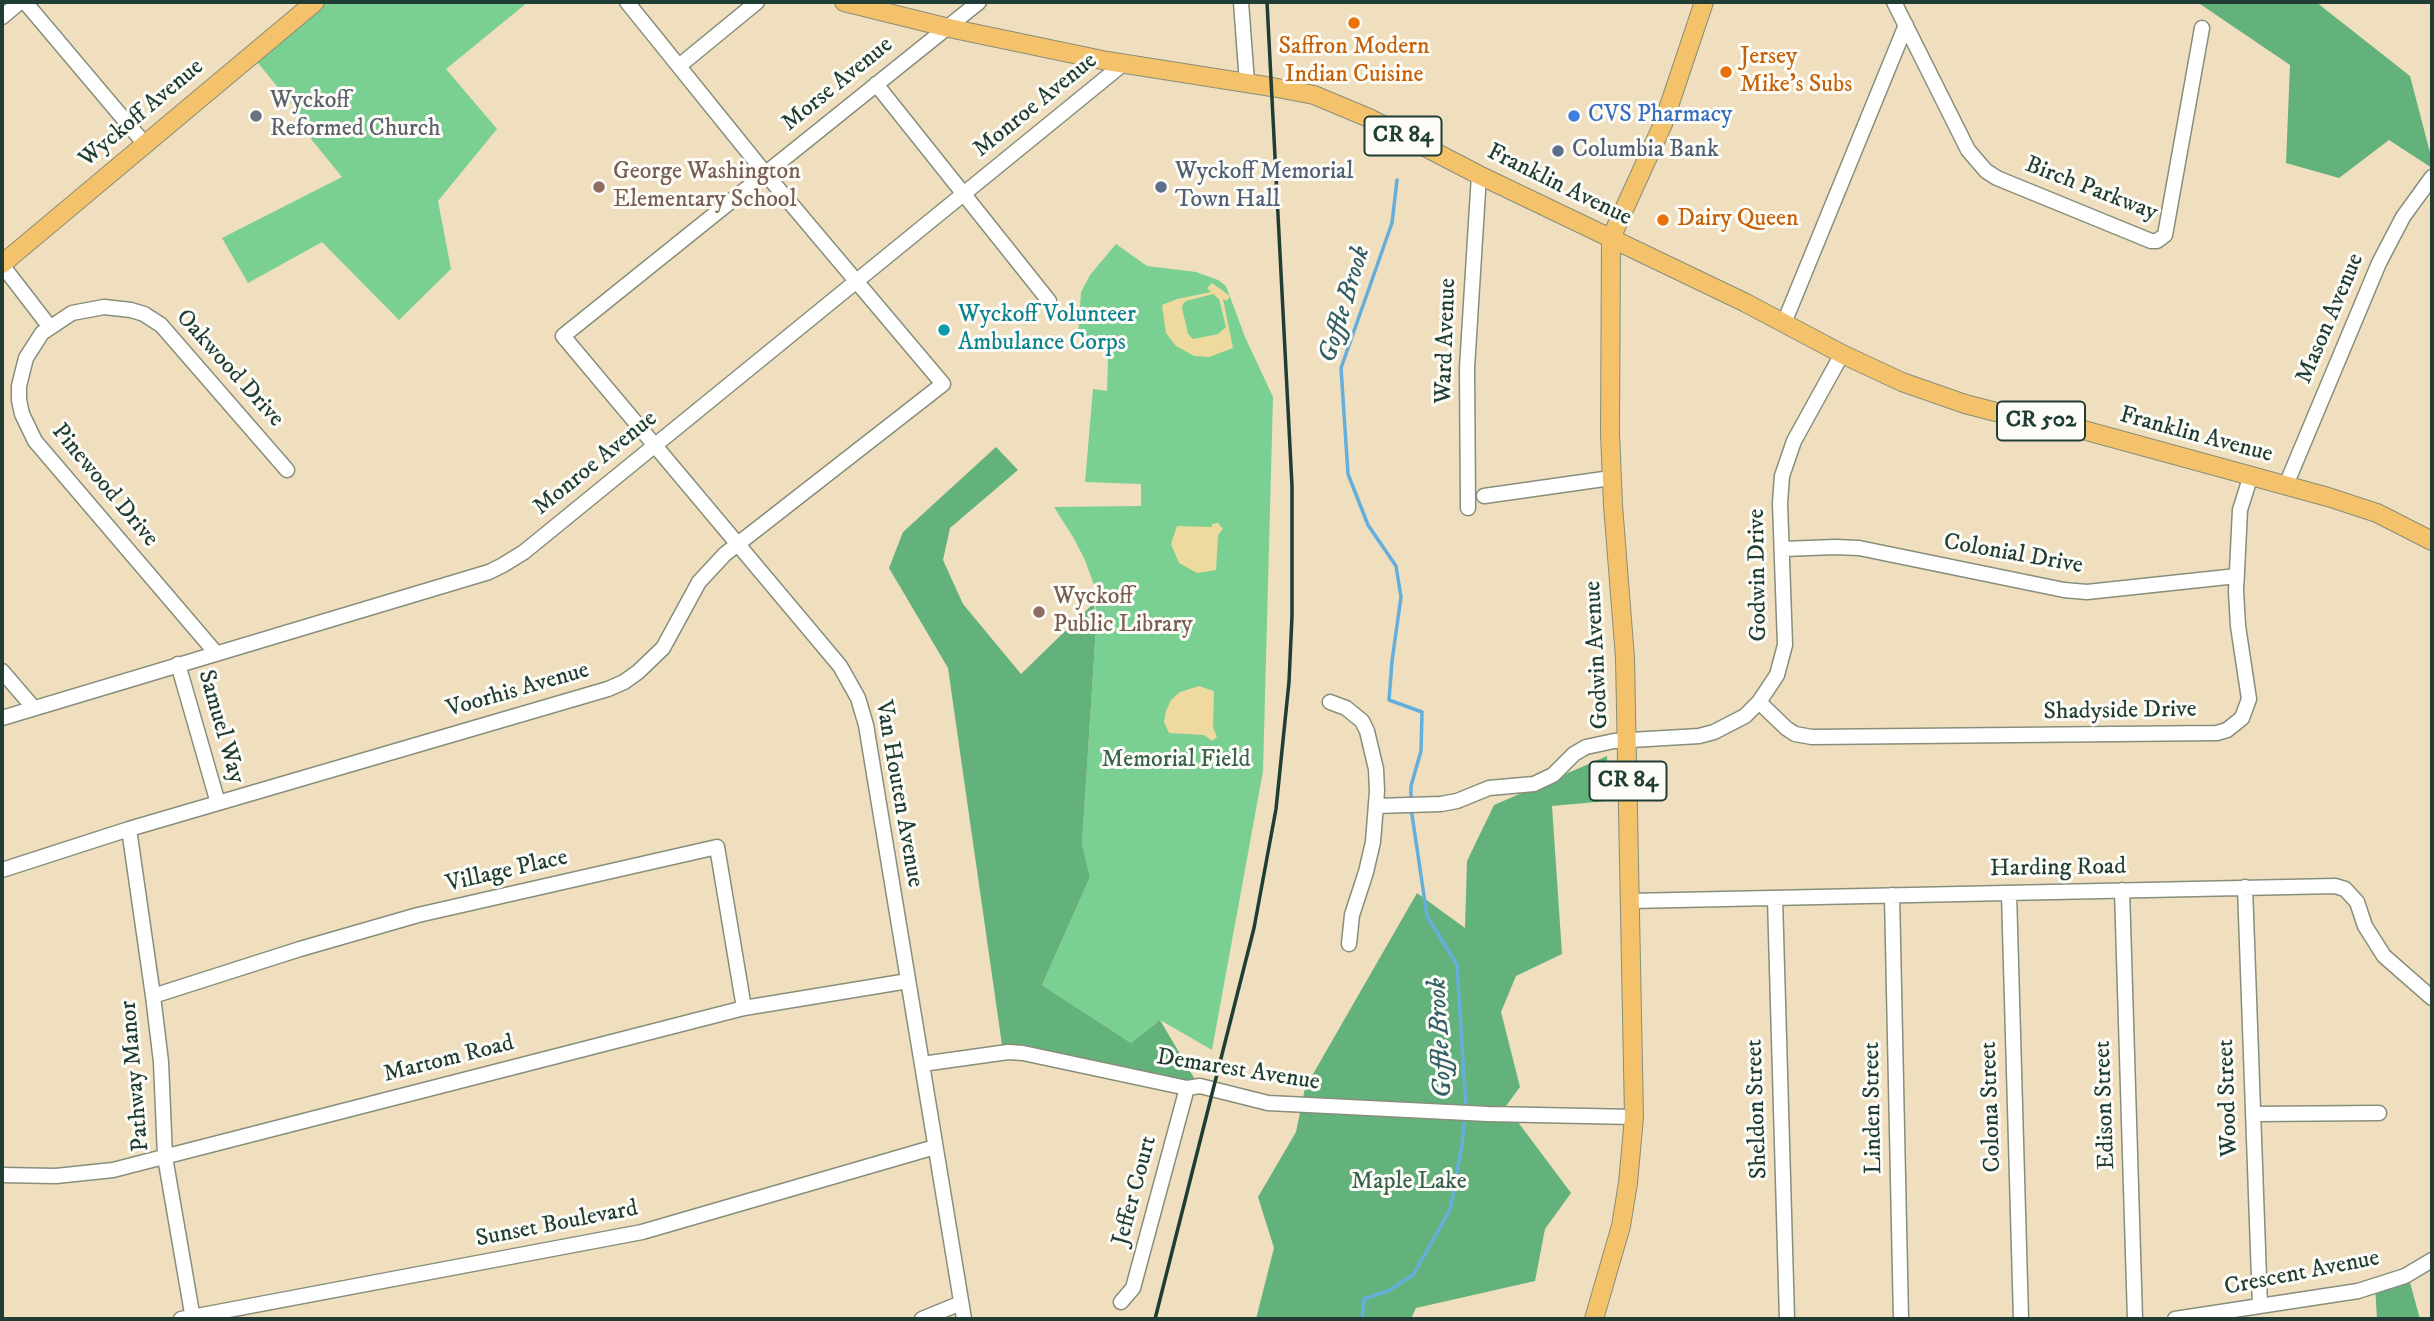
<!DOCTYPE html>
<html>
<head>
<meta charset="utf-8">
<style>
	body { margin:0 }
	#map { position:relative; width:2434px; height:1321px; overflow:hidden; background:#efdfbf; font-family:"IM FELL DW Pica",serif }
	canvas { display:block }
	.frame { position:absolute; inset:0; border:4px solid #1f3d34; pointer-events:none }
</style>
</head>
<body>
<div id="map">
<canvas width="2434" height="1321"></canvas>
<div class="frame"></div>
</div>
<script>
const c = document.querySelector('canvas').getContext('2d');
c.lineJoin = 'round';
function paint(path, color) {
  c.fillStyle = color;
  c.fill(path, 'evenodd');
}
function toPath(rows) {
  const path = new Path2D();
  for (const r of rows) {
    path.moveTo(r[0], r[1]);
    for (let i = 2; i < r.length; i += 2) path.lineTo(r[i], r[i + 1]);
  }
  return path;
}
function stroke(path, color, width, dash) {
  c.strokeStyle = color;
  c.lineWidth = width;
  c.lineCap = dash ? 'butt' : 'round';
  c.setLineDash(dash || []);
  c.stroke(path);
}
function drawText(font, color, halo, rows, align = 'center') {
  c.font = font + ' "IM FELL DW Pica",serif';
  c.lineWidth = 6;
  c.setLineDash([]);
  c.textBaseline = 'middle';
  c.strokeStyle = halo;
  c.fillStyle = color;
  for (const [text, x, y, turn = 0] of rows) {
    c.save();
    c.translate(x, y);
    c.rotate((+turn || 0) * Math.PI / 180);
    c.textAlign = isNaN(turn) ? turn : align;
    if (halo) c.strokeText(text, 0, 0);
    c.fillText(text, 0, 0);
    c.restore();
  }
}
paint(toPath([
	[324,2,528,2,446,69,497,129,438,201,451,269,399,320,322,242,248,283,222,238,342,177,307,134,313,130,253,57],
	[1116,244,1147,266,1196,272,1218,280,1226,286,1245,337,1273,397,1263,771,1212,1050,1160,1020,1131,1043,1042,985,1090,877,1082,844,1096,627,1095,588,1085,560,1073,537,1054,507,1141,506,1141,484,1085,482,1093,389,1107,391,1108,360,1099,342,1078,337,1081,292,1090,275]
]), '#7acf92');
paint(toPath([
	[2197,2,2316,2,2410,76,2432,160,2432,168,2389,140,2339,178,2286,163,2290,65],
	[996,447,1018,470,950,528,943,560,963,604,1021,674,1094,603,1096,627,1082,844,1090,877,1042,985,1131,1043,1160,1020,1200,1088,1003,1052,948,668,889,568,903,532],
	[1607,756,1607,801,1552,806,1562,954,1516,976,1501,1012,1520,1087,1506,1106,1571,1193,1545,1229,1535,1281,1416,1308,1411,1319,1256,1319,1274,1248,1258,1197,1296,1132,1305,1088,1417,893,1465,928,1467,861,1494,805],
	[2408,1275,2420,1319,2377,1319,2375,1285]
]), '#63b27c');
paint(toPath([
	[1212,283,1230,296,1227,301,1223,299,1233,348,1209,357,1194,356,1176,346,1166,333,1162,305,1177,299,1211,292,1207,288],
	[1213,294,1219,299,1226,327,1218,334,1193,339,1188,334,1182,308,1183,304,1186,301],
	[1218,523,1223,529,1218,535,1216,570,1197,573,1179,563,1171,544,1177,526,1212,527,1212,524],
	[1199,686,1214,691,1213,727,1217,737,1212,741,1204,735,1169,733,1164,722,1166,711,1171,700,1180,692]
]), '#eeda9e');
stroke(toPath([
	[1397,180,1392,223,1341,368,1348,474,1368,525,1396,566,1401,597,1392,661,1389,700,1422,712,1421,751,1411,786,1411,800],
	[1411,808,1427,916,1457,965,1466,1108],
	[1362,1319,1364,1299,1388,1291,1413,1275,1450,1210,1462,1144,1465,1116]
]), '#63aedb', 3.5);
const minor = toPath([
	[25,2,144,143],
	[1241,2,1247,83],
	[1894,2,1968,150,1986,171,1997,178,2151,241,2157,241,2165,235,2202,28],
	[2,17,20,2],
	[679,66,757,2],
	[876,84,1049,301],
	[2,265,49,326],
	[1784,323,1906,25],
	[2286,485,2379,263,2403,217,2432,177],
	[1484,496,1611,478],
	[1468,508,1467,368,1479,175],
	[1783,549,1835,547,1859,548,2064,590,2087,592,2237,576],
	[216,653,35,441,22,414,19,400,19,386,26,358,42,333,72,313,104,307,131,310,144,314,161,325,287,470],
	[178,664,218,803],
	[2,671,33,707],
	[1330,702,1346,708,1362,721,1367,731,1376,769,1377,791,1373,842,1366,872,1352,915,1349,944],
	[1759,702,1786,728,1795,734,1812,737,2217,733,2227,730,2242,718,2249,699,2238,626,2236,591,2240,510,2251,475],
	[2,718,489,572,503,565,524,552,1123,64],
	[1376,806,1441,804,1457,801,1489,788,1534,784,1553,775,1574,754,1586,747,1614,741,1699,736,1714,732,1745,716,1759,702,1777,675,1785,645,1780,503,1782,476,1794,441,1842,354],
	[129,829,153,996,161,1062,165,1157,193,1319],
	[2,870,129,829,608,689,624,682,638,672,663,648,699,582,725,554,943,384,765,173,627,2],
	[2245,887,2260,1306],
	[2122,890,2135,1319],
	[2009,893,2021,1319],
	[1892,895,1901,1319],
	[1775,898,1787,1319],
	[1630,901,2335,886,2345,889,2357,902,2365,926,2384,956,2432,998],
	[153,996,300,949,418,915,717,847,744,1008],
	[922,1064,1008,1052,1023,1053,1187,1088,1200,1086,1268,1103,1488,1114,1634,1117],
	[2253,1114,2379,1113],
	[2,1175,56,1176,113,1170,744,1008,908,981],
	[1121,1302,1133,1288,1187,1088],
	[181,1319,642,1232,935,1147],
	[922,1319,961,1303],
	[964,1319,866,725,858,698,840,666,563,336,979,2],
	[2175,1319,2358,1291,2405,1276,2432,1260]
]);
const major = toPath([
	[844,2,949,28,1107,61,1272,87,1314,95,1369,118,1479,175,1746,303,1842,354,1902,382,1965,404,2019,418,2076,428,2328,497,2377,513,2432,541],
	[2,264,315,2],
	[1594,1319,1621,1226,1628,1183,1634,1117,1625,658,1613,505,1610,433,1611,238,1663,124,1704,2]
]);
stroke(minor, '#878e7a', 17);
stroke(major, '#878e7a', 20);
stroke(minor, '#fff', 14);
stroke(major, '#f4c26a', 18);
stroke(toPath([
	[1155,1319,1254,928,1276,809,1289,682,1292,616,1292,486,1267,2]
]), '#1f3d34', 3.5);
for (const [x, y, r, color] of [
	[1354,23,7,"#e8710a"],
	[1726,72,7,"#e8710a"],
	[256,116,7,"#6b7280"],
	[1574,116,7,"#3f7fe0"],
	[1558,151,7,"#5c6f8a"],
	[599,187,7,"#8d6e63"],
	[1161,187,7,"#5c6f8a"],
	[1663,220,7,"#e8710a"],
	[944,330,7,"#0f9aa8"],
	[1039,612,7,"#8d6e63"]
]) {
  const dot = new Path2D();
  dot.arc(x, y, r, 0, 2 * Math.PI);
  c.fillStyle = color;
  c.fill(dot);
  stroke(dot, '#fdfcf7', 2.5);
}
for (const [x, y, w] of [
	[1403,136,77],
	[2041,421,88],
	[1628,781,77]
]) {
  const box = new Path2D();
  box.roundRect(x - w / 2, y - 19.5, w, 39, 5);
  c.fillStyle = '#fdfcf7';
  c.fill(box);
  stroke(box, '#1f3d34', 2);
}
drawText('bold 23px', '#1f3d34', null, [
	["CR 84",1403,136],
	["CR 502",2041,421],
	["CR 84",1628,781]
]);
drawText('24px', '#c56008', '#fdfcf7', [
	["Saffron Modern",1354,48,"center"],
	["Indian Cuisine",1354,76,"center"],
	["Jersey",1740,58],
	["Mike's Subs",1740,86],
	["Dairy Queen",1677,220]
], 'left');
drawText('24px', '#1f3d34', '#fdfcf7', [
	["Morse Avenue",838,85,-39],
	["Monroe Avenue",1036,106,-39],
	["Wyckoff Avenue",142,114,-40],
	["Franklin Avenue",1559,186,26],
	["Birch Parkway",2091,190,21],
	["Mason Avenue",2331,319,-67],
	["Ward Avenue",1447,341,-88],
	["Oakwood Drive",229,369,48],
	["Franklin Avenue",2196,436,15],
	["Monroe Avenue",596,464,-39],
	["Pinewood Drive",104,486,50],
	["Colonial Drive",2013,555,10],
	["Godwin Drive",1759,575,-91],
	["Godwin Avenue",1598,655,-93],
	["Voorhis Avenue",518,691,-16],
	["Shadyside Drive",2120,712,-1],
	["Samuel Way",220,727,74],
	["Van Houten Avenue",898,794,80],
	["Harding Road",2058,869,-1],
	["Village Place",507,872,-13],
	["Martom Road",449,1060,-14],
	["Demarest Avenue",1238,1071,9],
	["Pathway Manor",136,1076,-95],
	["Wood Street",2229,1098,-92],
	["Edison Street",2106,1105,-92],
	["Colona Street",1992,1107,-92],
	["Linden Street",1874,1108,-91],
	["Sheldon Street",1758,1109,-92],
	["Jeffer Court",1136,1191,-75],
	["Sunset Boulevard",557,1225,-11],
	["Crescent Avenue",2302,1274,-11]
]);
drawText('24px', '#5b616d', '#fdfcf7', [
	["Wyckoff",270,102],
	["Reformed Church",270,130]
], 'left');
drawText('24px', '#366cbe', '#fdfcf7', [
	["CVS Pharmacy",1588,116]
], 'left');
drawText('24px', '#4e5e75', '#fdfcf7', [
	["Columbia Bank",1572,151],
	["Wyckoff Memorial",1175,173],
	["Town Hall",1175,201]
], 'left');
drawText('24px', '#785e54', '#fdfcf7', [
	["George Washington",613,173],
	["Elementary School",613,201],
	["Wyckoff",1053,598],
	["Public Library",1053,626]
], 'left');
drawText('24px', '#0d838f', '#fdfcf7', [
	["Wyckoff Volunteer",958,316],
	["Ambulance Corps",958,344]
], 'left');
drawText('24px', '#36624c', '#fdfcf7', [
	["Memorial Field",1176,761],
	["Maple Lake",1409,1183]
]);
drawText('italic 26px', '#335f66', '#fdfcf7', [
	["Goffle Brook",1346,305,-73],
	["Goffle Brook",1442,1038,-93]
]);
</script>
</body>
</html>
